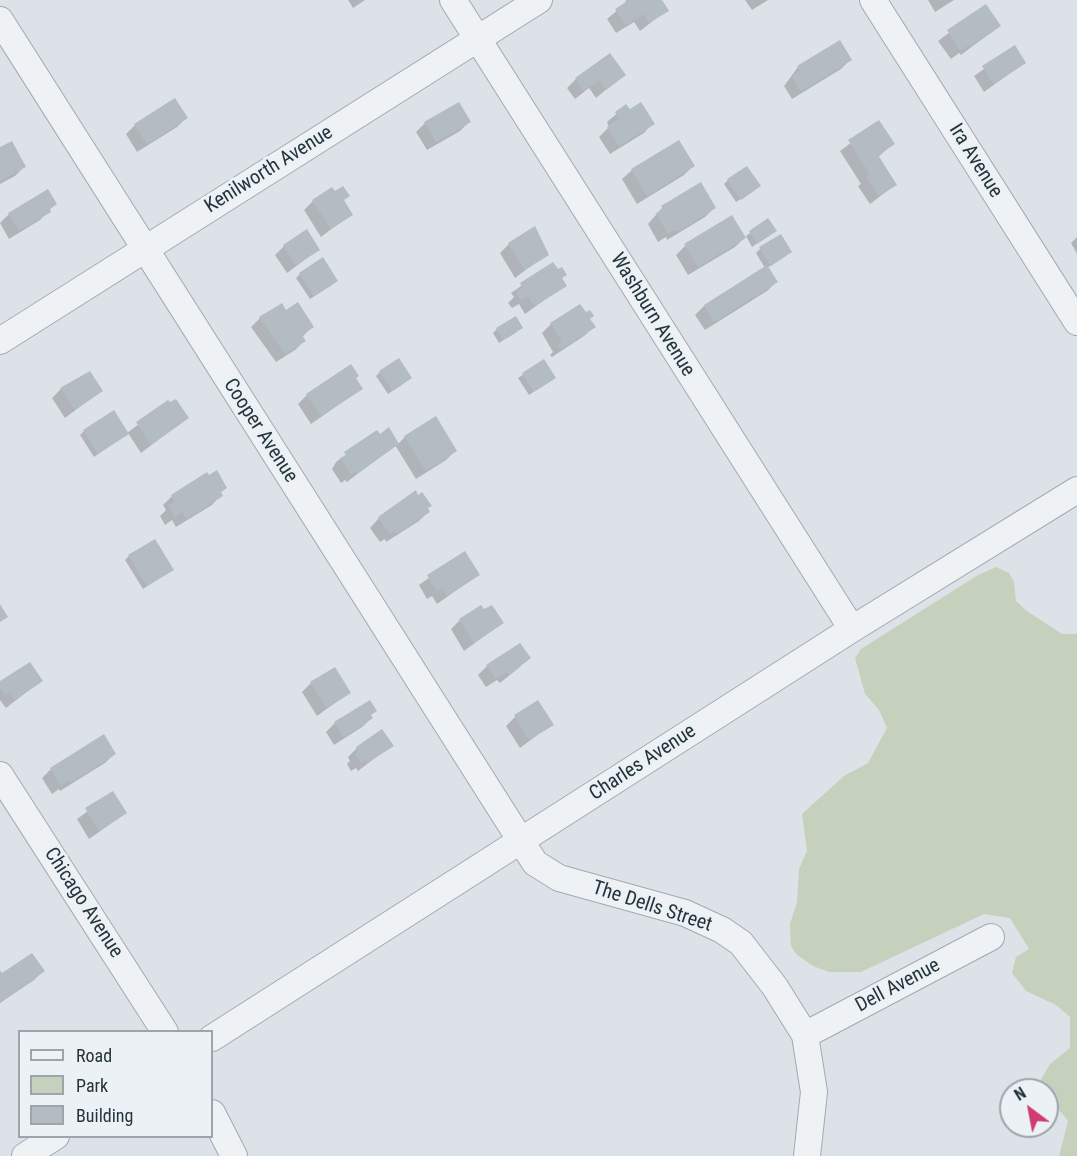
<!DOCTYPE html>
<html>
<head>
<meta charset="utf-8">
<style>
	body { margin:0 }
	#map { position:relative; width:1077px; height:1156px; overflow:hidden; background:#dce2e7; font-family:"Roboto Condensed",sans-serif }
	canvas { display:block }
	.legend { position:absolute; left:18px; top:1030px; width:195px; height:108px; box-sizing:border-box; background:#ebf1f4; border:2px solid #9ca5ab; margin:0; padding:8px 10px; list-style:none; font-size:18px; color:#25333d }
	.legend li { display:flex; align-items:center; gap:12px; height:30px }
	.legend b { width:30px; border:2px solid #9ca5ab }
	.north { position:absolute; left:999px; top:1078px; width:60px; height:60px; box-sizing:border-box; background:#ebf1f4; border:2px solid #9ca5ab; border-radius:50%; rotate:328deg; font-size:16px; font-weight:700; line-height:24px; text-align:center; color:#25333d }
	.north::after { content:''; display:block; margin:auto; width:21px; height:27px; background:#d13b6f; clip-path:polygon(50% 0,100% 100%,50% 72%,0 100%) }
</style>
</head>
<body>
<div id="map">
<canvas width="1077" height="1156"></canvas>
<ul class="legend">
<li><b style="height:8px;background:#eef2f5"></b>Road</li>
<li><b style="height:16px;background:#c6d1bd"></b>Park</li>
<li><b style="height:16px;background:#b3bcc3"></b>Building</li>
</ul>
<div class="north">N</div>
</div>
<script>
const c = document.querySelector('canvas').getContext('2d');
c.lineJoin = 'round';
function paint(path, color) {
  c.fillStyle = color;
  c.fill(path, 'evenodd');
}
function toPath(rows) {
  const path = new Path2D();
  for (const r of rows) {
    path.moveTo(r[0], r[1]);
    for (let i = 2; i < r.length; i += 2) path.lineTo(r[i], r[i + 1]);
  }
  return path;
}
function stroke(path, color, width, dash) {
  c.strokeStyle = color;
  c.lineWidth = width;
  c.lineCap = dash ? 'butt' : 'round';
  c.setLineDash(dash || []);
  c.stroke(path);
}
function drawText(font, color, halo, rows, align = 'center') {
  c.font = font + ' "Roboto Condensed",sans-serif';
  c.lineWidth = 6;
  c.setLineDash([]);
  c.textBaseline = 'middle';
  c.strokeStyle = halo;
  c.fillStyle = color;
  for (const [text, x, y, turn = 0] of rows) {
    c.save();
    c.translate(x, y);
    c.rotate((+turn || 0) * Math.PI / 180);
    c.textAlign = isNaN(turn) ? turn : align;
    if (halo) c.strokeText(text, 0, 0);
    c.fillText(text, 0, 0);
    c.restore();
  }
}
paint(toPath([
	[996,567,1009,573,1014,582,1016,601,1027,611,1062,634,1077,634,1077,1156,1059,1156,1068,1121,1052,1101,1041,1080,1050,1064,1070,1048,1070,1017,1056,1005,1026,991,1012,973,1016,957,1029,949,1010,918,984,914,861,972,829,972,813,966,796,954,791,946,790,924,797,902,799,869,807,851,802,814,844,776,868,763,887,728,879,710,865,694,855,658,861,649,978,575]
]), '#c6d1bd');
paint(toPath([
	[348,0,365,0,353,8],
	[626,0,661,0,667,10,640,31,634,22,616,33,607,19,625,4],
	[745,0,768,0,752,10],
	[928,0,954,0,935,12],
	[985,6,999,26,961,55,959,53,951,59,938,41],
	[1015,47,1024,63,984,92,974,76],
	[850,60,841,69,792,99,784,86,798,67],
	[624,75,596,98,589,88,575,99,567,88,576,79],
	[626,106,629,111,653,123,644,133,610,154,599,137,609,127,607,122],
	[186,118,177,127,137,152,126,134,135,125],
	[469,122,460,131,427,150,416,132,425,123],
	[879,122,893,144,878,157,895,185,870,204,858,186,861,184,840,151],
	[678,142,693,166,684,175,637,204,622,179,632,170],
	[0,149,24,167,15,176,0,184],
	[728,180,755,190,736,202,724,184],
	[700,184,714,208,705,217,667,240,666,237,658,242,648,224,662,208],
	[335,193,351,214,321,237,304,210,313,201],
	[55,204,40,220,9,239,0,223,9,214],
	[768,220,775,231,752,247,746,236],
	[1077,237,1077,254,1071,243],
	[744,238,735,247,688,275,676,255,685,246],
	[509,244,547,254,515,278,500,253],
	[284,246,318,250,287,273,275,255],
	[760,249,790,252,767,268,776,282,767,291,705,330,695,315,704,306,765,268,756,253],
	[553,264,565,285,525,314,519,304,512,308,508,303,514,297,511,293],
	[300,274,332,285,310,299,296,278],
	[286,312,312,327,302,337,304,341,295,350,276,362,251,327,260,318],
	[589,319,594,327,584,336,552,357,550,355,553,352,542,333,551,324],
	[497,329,517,332,499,343,493,333],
	[543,361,554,378,529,395,518,378],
	[380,372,410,378,388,394,376,376],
	[354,379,361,389,311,424,298,404,307,395],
	[61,389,102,390,65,418,52,398],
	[168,402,187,418,141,453,128,433,94,457,80,435,84,431,127,433],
	[377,432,398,444,405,437,455,451,446,460,416,479,395,445,347,482,345,480,341,483,332,469,336,462],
	[220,493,221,495,212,505,176,527,172,520,165,525,160,516,166,510,163,505,172,496],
	[426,509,428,512,419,521,386,542,385,539,380,542,370,528,379,518],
	[464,553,478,575,437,604,432,596,427,599,419,585],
	[129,556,172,570,143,589,125,560],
	[460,620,502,623,464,651,451,629],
	[487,666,521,666,500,683,497,680,486,687,478,675],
	[41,681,6,708,0,700,0,683],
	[311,683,350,692,317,716,302,692],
	[370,716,372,718,362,727,334,745,326,732,335,723],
	[515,717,552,724,520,748,506,726],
	[392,745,358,771,356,768,351,771,347,764,350,761,348,757,357,748],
	[114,754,105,763,60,791,59,789,52,794,42,778,51,769],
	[113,793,126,813,89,839,77,819],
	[43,971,34,980,0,1003,0,973,1,975]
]), '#0003');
paint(toPath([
	[629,0,662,0,669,11,649,23,644,14,625,25,615,9],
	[986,4,1001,26,971,47,969,45,960,51,947,30],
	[840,40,852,60,801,91,792,76,800,71,797,66],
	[1015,45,1026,63,994,84,982,66],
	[610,53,626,75,606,90,599,80,584,91,575,78],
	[175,98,188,118,147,144,134,124],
	[459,102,471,122,436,142,424,122],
	[641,102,655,124,619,146,607,127,619,119,615,112,626,104,630,109],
	[879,120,895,144,878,155,897,185,879,196,866,176,870,174,848,140],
	[679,140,695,166,647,196,631,169],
	[12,141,26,167,0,181,0,147],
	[747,166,761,186,741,200,727,179],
	[701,182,716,208,677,232,675,229,668,234,656,213,663,209,661,206],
	[343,186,350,196,344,200,353,215,331,229,312,200,332,187,335,191],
	[48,189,57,204,50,209,51,212,19,231,8,213],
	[732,215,746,238,698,267,684,244],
	[768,218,777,231,757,244,749,231],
	[535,226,549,255,525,270,508,243],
	[307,229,320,250,296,265,283,245],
	[781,234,792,252,771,266,759,247],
	[323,257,338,281,314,296,299,273],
	[553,262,558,269,562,267,567,275,562,278,567,286,535,306,528,296,521,300,516,292,523,288,520,283],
	[767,265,778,282,714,322,704,305],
	[298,302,314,327,302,335,306,341,285,354,259,317,282,303,286,310],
	[580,304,586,312,590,310,594,316,590,319,596,327,561,349,558,345,562,342,550,323],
	[516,316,523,328,503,340,496,328],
	[399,358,412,378,393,391,379,371],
	[544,359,556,378,534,392,522,373],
	[351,364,359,376,356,378,363,389,321,416,306,394],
	[90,371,103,391,75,410,60,388],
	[176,399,189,418,151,445,136,422,168,400,170,402],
	[114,410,129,434,98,454,83,430],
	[436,416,457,451,426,471,404,436],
	[389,427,399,444,357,474,355,472,351,474,340,458,346,455,344,452,377,430,380,434],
	[217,470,227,488,221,492,223,496,186,519,182,512,175,517,168,506,175,501,171,495,207,472,209,475],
	[416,490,418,495,422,492,432,506,428,508,430,512,396,534,394,531,390,534,378,517],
	[155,539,174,570,147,586,128,555],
	[465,551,480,575,447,596,442,588,437,591,427,575],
	[0,604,8,617,0,622],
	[481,605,484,609,492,605,504,623,474,643,459,619],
	[520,643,531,658,509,675,507,672,496,679,486,665],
	[30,662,43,681,15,700,10,692,5,695,0,688,0,681],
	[335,667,351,693,327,708,310,682],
	[370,700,377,711,371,715,373,718,344,737,334,722],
	[538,700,554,725,529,740,514,715],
	[382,729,394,746,367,763,366,760,361,763,355,754,358,751,356,747],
	[104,734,116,754,70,783,68,781,61,786,50,768],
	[113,791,127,813,99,831,85,808],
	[32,953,45,971,0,1002,0,970,2,973]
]), '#b3bcc3');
const street = toPath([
	[453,0,852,629],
	[873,0,1077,322],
	[0,20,535,863,559,878,685,913,722,930,741,943,775,987,805,1035,814,1092,807,1156],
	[0,341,539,0],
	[0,775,165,1032],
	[805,1035,991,937],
	[212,1038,852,629,1077,490],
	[212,1113,234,1156],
	[25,1156,56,1136]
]);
stroke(street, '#a1aab1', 28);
stroke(street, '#eef2f5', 26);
drawText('20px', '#25333d', '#ebf1f4', [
	["Ira Avenue",975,161,58],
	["Kenilworth Avenue",269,170,-32],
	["Washburn Avenue",652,315,58],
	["Cooper Avenue",260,431,57],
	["Charles Avenue",643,763,-33],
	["Chicago Avenue",83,903,57],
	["The Dells Street",652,907,18],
	["Dell Avenue",898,986,-28]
]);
</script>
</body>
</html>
